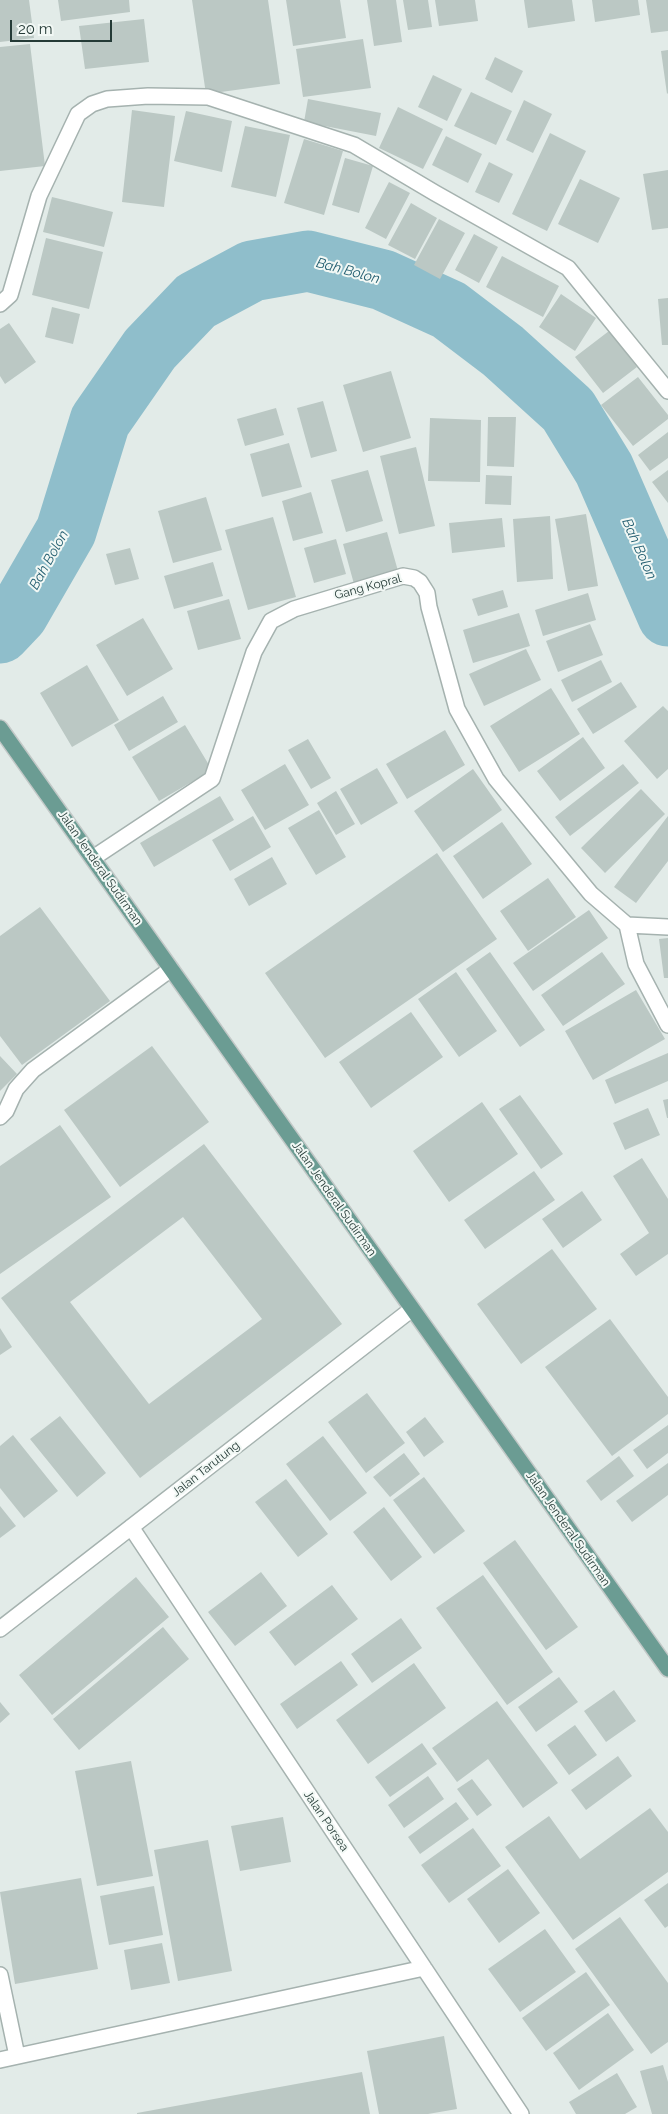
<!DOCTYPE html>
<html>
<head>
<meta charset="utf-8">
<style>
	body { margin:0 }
	#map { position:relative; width:668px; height:2114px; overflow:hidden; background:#e2ebe8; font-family:Raleway,sans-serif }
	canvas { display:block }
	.scale { position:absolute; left:10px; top:20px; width:102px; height:22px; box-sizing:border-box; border:2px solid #243a36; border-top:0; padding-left:6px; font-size:15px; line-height:18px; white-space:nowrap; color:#243a36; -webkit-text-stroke:4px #f2f8f5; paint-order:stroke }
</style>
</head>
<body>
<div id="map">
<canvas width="668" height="2114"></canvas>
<div class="scale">20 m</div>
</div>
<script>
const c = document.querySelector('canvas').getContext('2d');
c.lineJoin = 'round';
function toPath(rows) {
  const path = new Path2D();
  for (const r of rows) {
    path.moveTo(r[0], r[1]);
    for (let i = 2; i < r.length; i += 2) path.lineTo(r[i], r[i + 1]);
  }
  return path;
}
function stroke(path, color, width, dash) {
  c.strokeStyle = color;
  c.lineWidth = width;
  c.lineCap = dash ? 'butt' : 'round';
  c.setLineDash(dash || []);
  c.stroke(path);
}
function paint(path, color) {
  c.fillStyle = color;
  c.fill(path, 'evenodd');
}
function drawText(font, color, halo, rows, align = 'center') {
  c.font = font + ' Raleway,sans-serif';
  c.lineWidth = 4;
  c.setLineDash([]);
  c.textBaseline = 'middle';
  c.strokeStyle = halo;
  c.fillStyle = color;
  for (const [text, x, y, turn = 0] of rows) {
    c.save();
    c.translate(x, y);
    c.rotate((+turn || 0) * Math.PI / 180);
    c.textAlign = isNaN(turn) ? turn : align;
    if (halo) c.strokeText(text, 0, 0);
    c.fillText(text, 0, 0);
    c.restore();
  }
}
stroke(toPath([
	[0,633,18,614,66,531,100,421,150,349,196,301,252,271,308,261,383,280,449,310,503,351,568,410,604,469,668,616]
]), '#8fbecb', 61);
paint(toPath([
	[0,0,29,0,34,38,0,42],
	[58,0,129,0,130,12,61,21],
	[192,0,268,0,280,84,206,94],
	[286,0,340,0,346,38,293,46],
	[367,0,396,0,402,42,374,46],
	[403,0,428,0,432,27,408,30],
	[435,0,475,0,478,21,439,26],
	[524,0,572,0,575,21,528,28],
	[592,0,638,0,640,15,595,22],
	[646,0,668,0,668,31,651,33],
	[144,19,149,62,85,69,79,26],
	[363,39,371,88,303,97,296,49],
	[30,44,45,166,0,171,0,47],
	[668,50,668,93,667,94,661,51],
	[495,57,523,71,512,93,485,79],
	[433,75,462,89,447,121,418,107],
	[471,92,512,111,496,145,454,126],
	[308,99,381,113,376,136,304,122],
	[524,100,552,114,533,153,506,140],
	[398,107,443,129,423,169,379,148],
	[132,110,175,116,164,207,122,202],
	[186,111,232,121,222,172,174,161],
	[245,126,290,135,276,197,231,187],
	[550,133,586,151,547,231,512,214],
	[446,136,482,154,468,183,432,165],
	[304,139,343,151,324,215,284,203],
	[345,158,373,166,359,213,332,205],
	[489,162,513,174,499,203,475,192],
	[668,170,668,228,652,230,643,174],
	[580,179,620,198,598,243,558,224],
	[389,182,410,193,386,239,365,228],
	[52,197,113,212,104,247,43,232],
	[411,203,437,218,415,259,388,245],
	[439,219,465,233,440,279,414,265],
	[474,234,498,247,479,283,455,270],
	[46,238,103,252,89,309,32,295],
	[502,256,559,286,543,317,486,287],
	[561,294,596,318,575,351,539,327],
	[668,298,668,345,662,345,658,299],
	[52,307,80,314,73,344,45,337],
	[9,323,36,362,5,384,0,376,0,329],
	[609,331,637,367,603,393,575,357],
	[391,371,411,438,363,452,343,385],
	[638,377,668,415,668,419,633,446,601,405],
	[323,401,337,451,311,458,297,408],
	[276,408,284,435,245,446,237,419],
	[488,417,516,417,514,467,487,466],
	[430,418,481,420,480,482,428,481],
	[668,432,668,458,650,471,638,455],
	[289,443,302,487,262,497,250,454],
	[416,447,435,526,399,534,380,456],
	[368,470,383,521,346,532,331,480],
	[668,470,668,503,652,482],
	[486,475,512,476,511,505,485,504],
	[311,492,323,533,293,541,282,501],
	[206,497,222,550,173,563,158,511],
	[586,514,598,586,568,591,555,519],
	[550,516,553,579,517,582,513,519],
	[273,517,296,597,248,610,225,530],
	[502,518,505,547,452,553,449,523],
	[387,532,398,571,354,584,343,544],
	[336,539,346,574,314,583,304,548],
	[130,548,139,579,115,585,106,554],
	[213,562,223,596,174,609,164,576],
	[503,590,508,607,478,616,472,599],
	[588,593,596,620,543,636,535,610],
	[229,599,241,639,198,650,187,611],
	[519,613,530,646,473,663,463,630],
	[143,618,173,669,127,696,96,645],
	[590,624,603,655,558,672,546,641],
	[526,649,541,680,484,706,469,674],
	[601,660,612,682,572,702,561,680],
	[87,665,119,720,72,747,40,693],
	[621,682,637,707,593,734,577,709],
	[551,688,580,734,519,772,490,726],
	[163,696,178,722,129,751,114,725],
	[663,706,668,711,668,769,657,779,624,741],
	[185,725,212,770,159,801,132,757],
	[445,730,465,765,407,799,386,764],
	[583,737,605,768,560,801,537,771],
	[308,739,331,778,311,789,288,750],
	[285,764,309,805,265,830,241,790],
	[623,764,639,783,570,836,555,817],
	[377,768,398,803,361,825,340,789],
	[473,769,502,810,443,852,414,811],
	[641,789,665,814,605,873,581,848],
	[336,791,355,824,336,835,317,803],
	[220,796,234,820,154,867,140,843],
	[319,810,346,857,316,875,288,828],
	[253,816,271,847,230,871,212,840],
	[668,816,668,861,636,903,614,887],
	[502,822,532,864,483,899,453,856],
	[437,853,497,939,325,1058,265,973],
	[272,857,287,884,249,906,234,879],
	[548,878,576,917,528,951,500,911],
	[40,907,110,1001,22,1065,0,1036,0,936],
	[589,910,608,938,533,991,513,963],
	[668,938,668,978,664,978,659,939],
	[490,952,545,1030,520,1047,466,969],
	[602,952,625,984,563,1026,541,995],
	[456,972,497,1031,459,1057,418,999],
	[636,990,665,1039,593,1080,565,1031],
	[411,1012,443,1057,371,1108,339,1062],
	[152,1046,209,1122,120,1187,64,1110],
	[668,1053,668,1081,615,1104,605,1080],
	[0,1056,17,1074,0,1091],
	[520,1095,563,1154,541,1169,499,1109],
	[668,1099,668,1118,667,1118,663,1100],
	[482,1102,518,1154,449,1202,413,1151],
	[648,1108,660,1135,625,1150,613,1123],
	[60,1125,111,1197,0,1274,0,1166],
	[204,1144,342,1324,140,1478,1,1298],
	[183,1217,262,1319,149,1404,70,1302],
	[642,1158,668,1199,668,1254,636,1276,620,1254,649,1233,613,1176],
	[534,1171,555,1200,485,1249,464,1220],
	[582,1191,602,1220,563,1248,542,1219],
	[552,1249,597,1309,521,1364,477,1304],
	[610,1319,668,1397,668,1414,612,1456,545,1367],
	[0,1328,12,1347,0,1355],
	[367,1393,405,1443,366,1473,328,1422],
	[60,1416,106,1473,77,1497,30,1439],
	[425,1417,444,1442,424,1457,406,1432],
	[668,1425,668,1453,647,1469,633,1450],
	[13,1435,58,1491,24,1518,0,1488,0,1446],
	[323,1436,367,1493,330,1521,286,1464],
	[404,1453,420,1474,390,1497,373,1477],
	[619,1456,634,1476,601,1501,586,1481],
	[668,1463,668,1495,632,1522,616,1501],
	[424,1477,465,1531,434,1554,393,1500],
	[286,1479,328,1534,298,1557,255,1502],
	[0,1506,16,1526,0,1538],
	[384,1507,422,1557,391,1581,353,1532],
	[515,1540,578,1627,546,1650,483,1563],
	[261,1572,287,1606,235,1646,208,1612],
	[483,1575,553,1672,507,1705,436,1608],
	[136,1577,169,1617,52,1715,19,1675],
	[332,1585,358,1619,295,1666,269,1632],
	[401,1618,422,1648,372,1683,351,1654],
	[163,1627,189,1659,79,1750,53,1719],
	[341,1661,358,1685,297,1729,280,1704],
	[414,1663,446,1708,368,1764,336,1720],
	[559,1677,578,1702,536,1732,518,1707],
	[614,1690,636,1721,606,1742,584,1711],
	[497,1701,558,1783,523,1808,488,1759,457,1782,432,1748],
	[0,1702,10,1714,0,1723],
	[575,1725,597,1755,569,1775,547,1745],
	[422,1743,437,1764,390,1797,375,1777],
	[618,1756,632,1776,586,1810,571,1790],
	[131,1761,153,1876,97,1886,75,1771],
	[428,1776,444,1799,404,1828,388,1805],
	[472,1779,492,1805,477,1816,457,1789],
	[456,1802,469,1819,420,1854,408,1837],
	[650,1808,668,1832,668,1872,573,1940,505,1847,549,1816,580,1859],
	[283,1817,291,1862,240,1871,231,1826],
	[473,1828,501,1866,449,1903,421,1865],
	[208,1840,232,1971,178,1981,154,1850],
	[508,1869,540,1913,499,1943,467,1899],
	[81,1878,98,1969,15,1984,0,1892],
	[668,1883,668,1926,665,1928,644,1900],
	[154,1886,163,1935,109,1945,100,1896],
	[620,1917,668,1983,668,2042,651,2054,575,1949],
	[545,1929,576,1972,520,2012,488,1969],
	[162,1943,170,1983,131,1990,124,1950],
	[586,1972,610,2005,546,2051,522,2018],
	[608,2013,634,2050,579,2090,553,2053],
	[444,2036,457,2109,428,2114,379,2114,367,2051],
	[663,2065,668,2082,668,2114,652,2114,640,2071],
	[362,2072,370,2114,137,2114,137,2113],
	[617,2073,637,2107,625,2114,576,2114,569,2102]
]), '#bbc8c4');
const minor = toPath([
	[0,304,10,295,39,196,78,114,92,104,107,99,148,96,208,97,354,145,435,193,568,268,668,391],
	[93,858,212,779,254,652,271,621,294,609,403,576,414,578,420,582,427,593,429,607,457,709,496,779,591,894,627,925,668,927],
	[627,925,636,964,668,1025],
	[0,1117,6,1111,16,1089,33,1070,171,969],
	[131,1527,521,2114],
	[0,1629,412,1309],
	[0,1975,17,2056],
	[0,2060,424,1968]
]);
const major = toPath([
	[0,728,668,1669]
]);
stroke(minor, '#a5b2af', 18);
stroke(major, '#c2c8c7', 18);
stroke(minor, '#fff', 15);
stroke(major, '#6b9c93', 15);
drawText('12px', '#243a36', '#f2f8f5', [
	["Gang Kopral",368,587,-15],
	["Jalan Jenderal Sudirman",100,868,55],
	["Jalan Jenderal Sudirman",334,1199,55],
	["Jalan Tarutung",206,1469,-38],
	["Jalan Jenderal Sudirman",568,1529,55],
	["Jalan Porsea",326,1821,56]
]);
drawText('italic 14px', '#245f71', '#f2f8f5', [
	["Bah Bolon",348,271,15],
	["Bah Bolon",639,549,66],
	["Bah Bolon",49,560,-61]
]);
</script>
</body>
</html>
